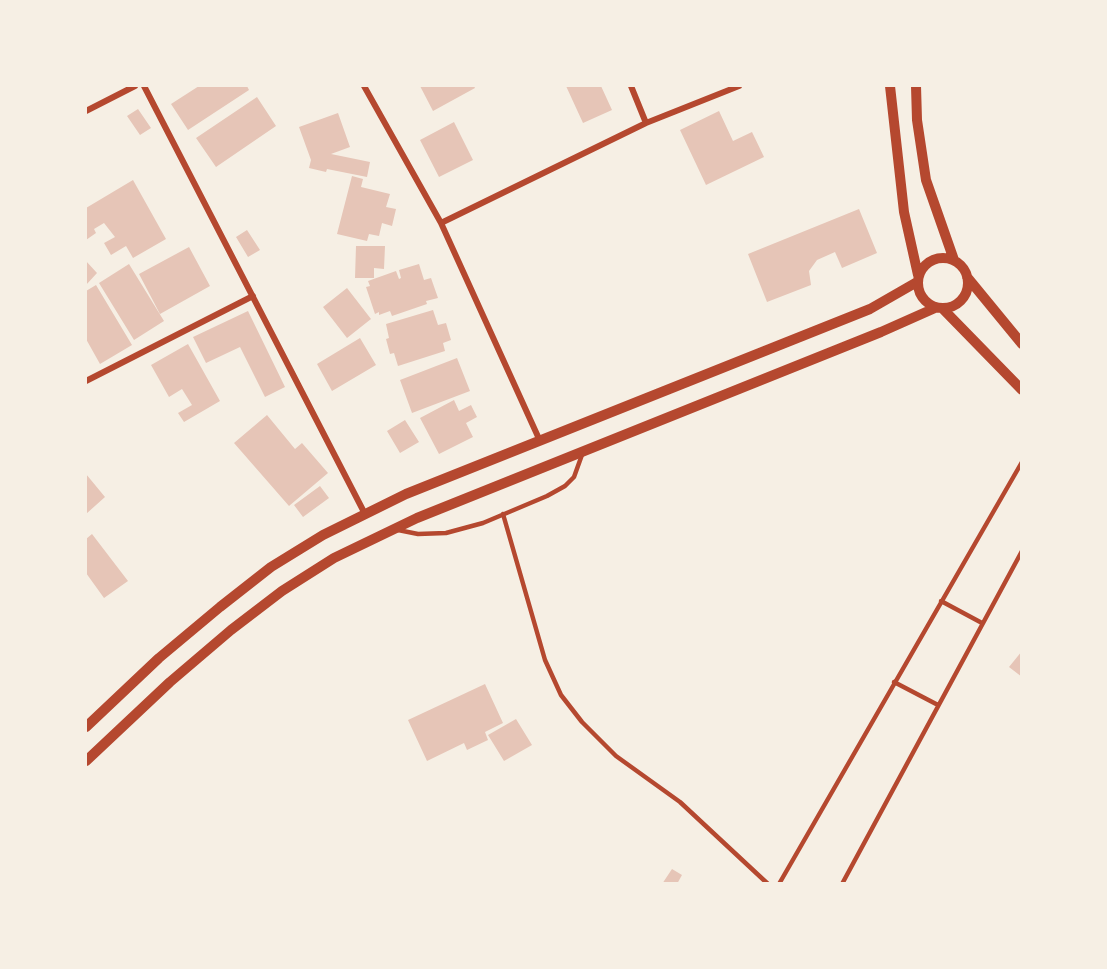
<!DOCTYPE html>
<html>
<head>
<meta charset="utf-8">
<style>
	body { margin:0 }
	#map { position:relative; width:1107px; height:969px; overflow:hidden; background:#f6efe4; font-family:"Varela Round",sans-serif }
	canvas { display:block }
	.frame { position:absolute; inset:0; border:87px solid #f6efe4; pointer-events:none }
</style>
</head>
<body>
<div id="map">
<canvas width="1107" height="969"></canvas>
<div class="frame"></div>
</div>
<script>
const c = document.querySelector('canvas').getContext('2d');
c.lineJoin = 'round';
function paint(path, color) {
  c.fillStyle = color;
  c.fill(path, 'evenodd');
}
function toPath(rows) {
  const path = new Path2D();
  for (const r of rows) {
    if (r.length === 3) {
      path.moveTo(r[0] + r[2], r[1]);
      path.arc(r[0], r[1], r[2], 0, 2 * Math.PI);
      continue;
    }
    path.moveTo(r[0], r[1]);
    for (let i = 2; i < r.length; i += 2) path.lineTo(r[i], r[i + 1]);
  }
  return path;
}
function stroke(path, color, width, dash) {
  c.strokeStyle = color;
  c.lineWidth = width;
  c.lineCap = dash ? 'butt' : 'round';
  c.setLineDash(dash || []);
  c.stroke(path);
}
paint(toPath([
	[199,86,247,86,249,90,188,130,171,104],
	[420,86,474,86,475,88,433,111],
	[566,86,601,86,612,110,583,123],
	[257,97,276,126,216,167,196,138],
	[138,109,151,128,140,135,127,116],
	[719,111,733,141,752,132,764,157,706,185,680,130],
	[338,113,350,147,331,154,370,162,367,177,327,169,326,172,309,168,311,160,299,127],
	[454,122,473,160,439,177,420,140],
	[352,176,363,179,361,187,390,194,386,207,396,209,392,226,382,223,379,236,369,234,367,241,337,234],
	[133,180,166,239,133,258,126,246,111,255,104,243,115,237,104,223,94,229,96,233,86,240,86,208],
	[859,209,877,253,842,268,835,252,817,260,809,271,811,285,767,302,748,254],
	[247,230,260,250,248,257,236,237],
	[356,246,385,246,384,269,374,268,374,278,355,278],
	[189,247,210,286,160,314,139,274],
	[86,261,97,273,86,285],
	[129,264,164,321,134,340,99,283],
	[419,264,424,280,431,278,438,298,426,301,427,304,392,316,390,311,379,315,379,312,375,314,366,287,370,286,368,281,396,271,399,279,401,278,399,270],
	[96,285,132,345,100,364,86,339,86,291],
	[347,288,371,319,347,338,323,307],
	[433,310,438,325,446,323,451,340,443,343,445,351,398,366,394,353,390,354,386,339,389,338,386,324],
	[248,311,285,387,265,397,240,347,206,363,193,337],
	[360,338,376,365,332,391,317,364],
	[188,344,220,401,184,422,178,413,192,405,182,389,169,397,151,365],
	[457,358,470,391,412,413,400,380],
	[454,400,459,411,471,405,477,417,466,423,473,437,439,454,420,418],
	[267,415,295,449,302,443,328,473,289,506,234,443],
	[405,420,419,442,400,453,387,431],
	[86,474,105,497,86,514],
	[320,486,329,498,303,517,294,505],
	[92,534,128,581,104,598,86,573,86,539],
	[1022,651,1022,677,1009,667],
	[485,684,503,723,485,732,488,740,467,750,464,743,427,761,408,720],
	[516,719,532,745,504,761,488,735],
	[672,869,682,875,677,884,662,884]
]), '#e6c5b7');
stroke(toPath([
	[503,514,545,660,561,695,582,722,616,756,680,802,768,884],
	[398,530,418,534,446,533,483,523,547,496,565,486,574,477,583,452],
	[941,601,982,623],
	[894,682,938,705],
	[779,884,1022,462],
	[842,884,1022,551]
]), '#b5482f', 4.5);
stroke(toPath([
	[144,86,365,514],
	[364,86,441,223,540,441],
	[86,111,135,86],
	[646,123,739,86],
	[441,223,646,123,631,86],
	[86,381,253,296]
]), '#b5482f', 6);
stroke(toPath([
	[890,86,904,212,918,275],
	[916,86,917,120,926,180,954,260],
	[943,283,25],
	[967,277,1022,344],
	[943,309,1022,390],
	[86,727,159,658,220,607,271,567,323,535,406,494,870,309,917,282],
	[86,761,170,682,231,630,282,591,334,558,417,518,881,332,935,308]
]), '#b5482f', 10);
</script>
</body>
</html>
